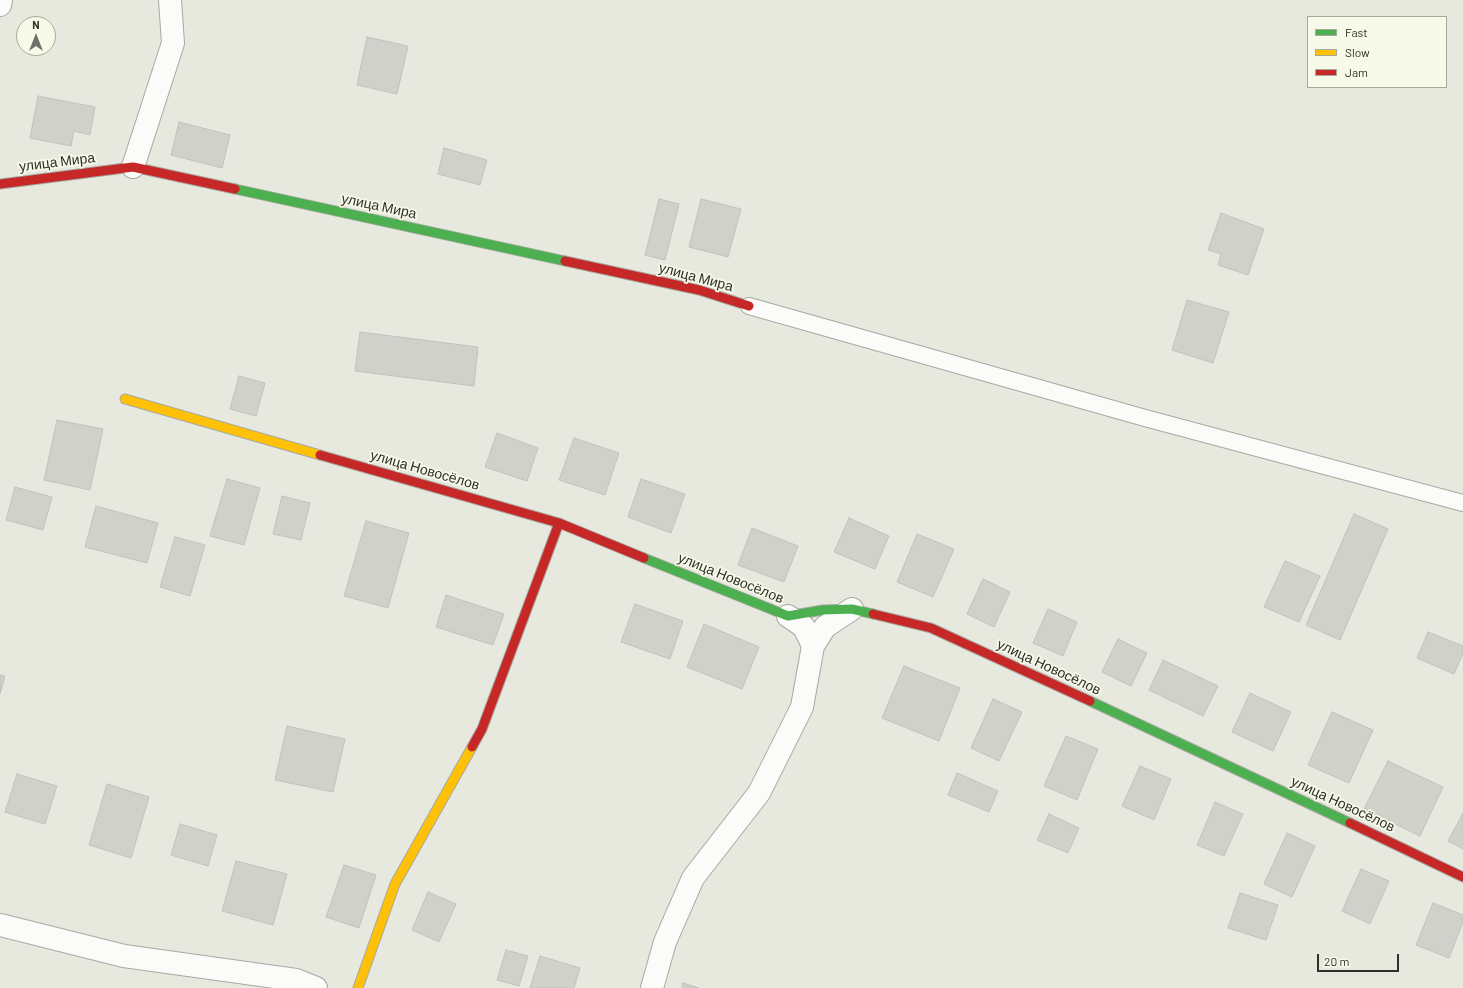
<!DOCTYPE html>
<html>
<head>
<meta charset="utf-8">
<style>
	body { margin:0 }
	#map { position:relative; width:1463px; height:988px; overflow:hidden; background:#e7e9df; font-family:Barlow,sans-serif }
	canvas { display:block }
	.legend { position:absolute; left:1307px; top:16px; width:140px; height:72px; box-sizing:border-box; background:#f7fae8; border:1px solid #a7a99c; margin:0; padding:5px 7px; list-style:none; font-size:12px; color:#2f3029 }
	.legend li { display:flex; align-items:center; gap:8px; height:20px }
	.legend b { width:20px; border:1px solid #a7a99c }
	.north { position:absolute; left:16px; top:16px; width:40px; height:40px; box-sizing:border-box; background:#f7fae8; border:1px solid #a7a99c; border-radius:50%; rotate:0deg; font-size:11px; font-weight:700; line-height:16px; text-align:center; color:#2f3029 }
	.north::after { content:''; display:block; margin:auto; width:14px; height:18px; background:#6f7169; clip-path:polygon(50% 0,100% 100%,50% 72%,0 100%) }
	.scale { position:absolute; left:1317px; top:954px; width:82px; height:18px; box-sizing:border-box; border:2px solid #2f3029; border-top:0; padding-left:5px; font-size:12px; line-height:14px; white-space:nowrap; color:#2f3029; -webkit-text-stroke:3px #f7fae8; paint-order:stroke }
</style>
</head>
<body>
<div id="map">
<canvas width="1463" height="988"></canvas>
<ul class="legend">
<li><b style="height:5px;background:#4caf50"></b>Fast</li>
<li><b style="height:5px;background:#ffc107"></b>Slow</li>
<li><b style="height:5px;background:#c62828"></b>Jam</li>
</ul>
<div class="north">N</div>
<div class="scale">20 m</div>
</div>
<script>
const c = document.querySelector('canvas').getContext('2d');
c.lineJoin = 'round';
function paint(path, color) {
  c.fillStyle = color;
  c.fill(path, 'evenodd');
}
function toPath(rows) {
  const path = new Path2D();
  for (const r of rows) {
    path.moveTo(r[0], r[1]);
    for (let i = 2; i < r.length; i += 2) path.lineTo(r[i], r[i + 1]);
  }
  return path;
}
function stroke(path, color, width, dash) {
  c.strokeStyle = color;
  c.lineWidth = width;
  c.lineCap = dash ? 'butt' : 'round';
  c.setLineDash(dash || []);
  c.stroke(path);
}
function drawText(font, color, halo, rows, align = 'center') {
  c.font = font + ' Barlow,sans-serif';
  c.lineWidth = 3.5;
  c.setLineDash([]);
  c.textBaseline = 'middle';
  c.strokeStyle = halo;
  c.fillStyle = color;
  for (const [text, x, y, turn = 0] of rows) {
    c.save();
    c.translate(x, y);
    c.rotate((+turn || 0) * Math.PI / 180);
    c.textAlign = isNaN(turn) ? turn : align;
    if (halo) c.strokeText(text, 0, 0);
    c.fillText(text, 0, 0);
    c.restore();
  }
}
const building = toPath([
	[367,37,408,46,397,94,357,85,367,37],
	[38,96,95,107,90,135,74,131,71,146,30,138,38,96],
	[179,122,230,135,222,168,171,155,179,122],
	[444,148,487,160,480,185,438,174,444,148],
	[659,199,679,204,665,260,645,255,659,199],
	[701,199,741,209,728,257,689,247,701,199],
	[1221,213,1264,229,1248,275,1218,265,1221,254,1208,250,1221,213],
	[1187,300,1229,312,1213,363,1172,350,1187,300],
	[360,332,478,347,474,386,355,371,360,332],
	[239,376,265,383,256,416,230,409,239,376],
	[57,420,103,429,90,490,44,480,57,420],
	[497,433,538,448,527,481,485,467,497,433],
	[574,438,619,453,605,495,559,480,574,438],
	[227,479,260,488,244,545,210,536,227,479],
	[641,479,685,494,671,533,628,517,641,479],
	[15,487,52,497,43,530,6,520,15,487],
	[282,496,310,503,301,540,273,534,282,496],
	[96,506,158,523,147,563,85,547,96,506],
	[1354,514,1388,529,1340,640,1306,625,1354,514],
	[849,518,889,536,875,569,834,552,849,518],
	[366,521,409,533,388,608,344,596,366,521],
	[752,528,798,546,784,582,738,565,752,528],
	[917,534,954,549,933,597,897,582,917,534],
	[175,537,205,545,190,596,160,587,175,537],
	[1285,561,1320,576,1299,622,1264,607,1285,561],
	[983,579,1010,592,994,627,967,614,983,579],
	[446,595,504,614,493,645,436,627,446,595],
	[635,604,683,621,670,659,621,642,635,604],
	[1048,609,1077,622,1063,656,1033,643,1048,609],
	[704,624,759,647,742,689,687,667,704,624],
	[1428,632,1463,646,1463,653,1454,674,1417,658,1428,632],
	[1118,639,1147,653,1131,686,1102,672,1118,639],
	[1163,660,1218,686,1203,716,1149,690,1163,660],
	[904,666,960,688,939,741,882,718,904,666],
	[0,675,5,676,0,694,0,675],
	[1250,693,1291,712,1273,751,1232,732,1250,693],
	[993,699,1022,712,999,761,971,748,993,699],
	[1332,712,1373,730,1349,783,1308,765,1332,712],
	[287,726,345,739,333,792,275,780,287,726],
	[1066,736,1098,749,1077,800,1044,786,1066,736],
	[1388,761,1443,787,1420,836,1364,809,1388,761],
	[1140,766,1171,779,1154,820,1122,806,1140,766],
	[957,773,998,791,989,812,948,795,957,773],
	[17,774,57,786,45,824,5,812,17,774],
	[107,784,149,797,131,858,89,845,107,784],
	[1215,802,1243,814,1224,856,1197,845,1215,802],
	[1463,813,1463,849,1448,841,1463,813],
	[1049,814,1079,828,1068,853,1037,840,1049,814],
	[180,824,217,835,208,866,171,855,180,824],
	[1287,833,1315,846,1292,897,1264,884,1287,833],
	[236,861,287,874,273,925,222,911,236,861],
	[344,865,376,875,359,928,326,917,344,865],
	[1361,869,1389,881,1370,924,1342,911,1361,869],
	[428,892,456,904,439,942,412,930,428,892],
	[1240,893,1278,905,1266,940,1228,928,1240,893],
	[1433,903,1463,915,1463,922,1449,958,1416,945,1433,903],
	[506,950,528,956,519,986,497,980,506,950],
	[540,956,580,968,574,988,530,988,540,956],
	[683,983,699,988,682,988,683,983]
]);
paint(building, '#cfd1ca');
stroke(building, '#c0c3bc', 1);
const lane = toPath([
	[749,306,1145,418,1463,503]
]);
const street = toPath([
	[0,5,1,0],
	[133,167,173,43,170,0],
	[788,616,804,627,813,646],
	[0,925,124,956,296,980,316,988],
	[652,988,665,942,693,878,759,793,802,707,813,646,825,627,852,609]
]);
const fast = toPath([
	[235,189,565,261],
	[644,558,788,616,823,610,852,609,873,614],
	[1090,701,1350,823]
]);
const slow = toPath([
	[125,399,320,455],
	[358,988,395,884,472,747]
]);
const jam = toPath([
	[0,184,133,167,235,189],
	[565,261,699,290,749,306],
	[320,455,559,523,644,558],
	[873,614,931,628,1090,701],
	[472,747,482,729,559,523],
	[1350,823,1463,877]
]);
stroke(lane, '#a7a9a1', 18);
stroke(street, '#a7a9a1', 24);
stroke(fast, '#a7a9a1', 11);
stroke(slow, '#a7a9a1', 11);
stroke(jam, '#a7a9a1', 11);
stroke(lane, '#fbfcfa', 16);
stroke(street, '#fbfcfa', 22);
stroke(fast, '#4caf50', 9);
stroke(slow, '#ffc107', 9);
stroke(jam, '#c62828', 9);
drawText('14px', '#2f3029', '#f7fae8', [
	["улица Мира",57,162,-7],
	["улица Мира",379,206,12],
	["улица Мира",696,277,15],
	["улица Новосёлов",425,470,16],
	["улица Новосёлов",731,578,22],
	["улица Новосёлов",1049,667,25],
	["улица Новосёлов",1343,804,25]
]);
</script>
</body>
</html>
